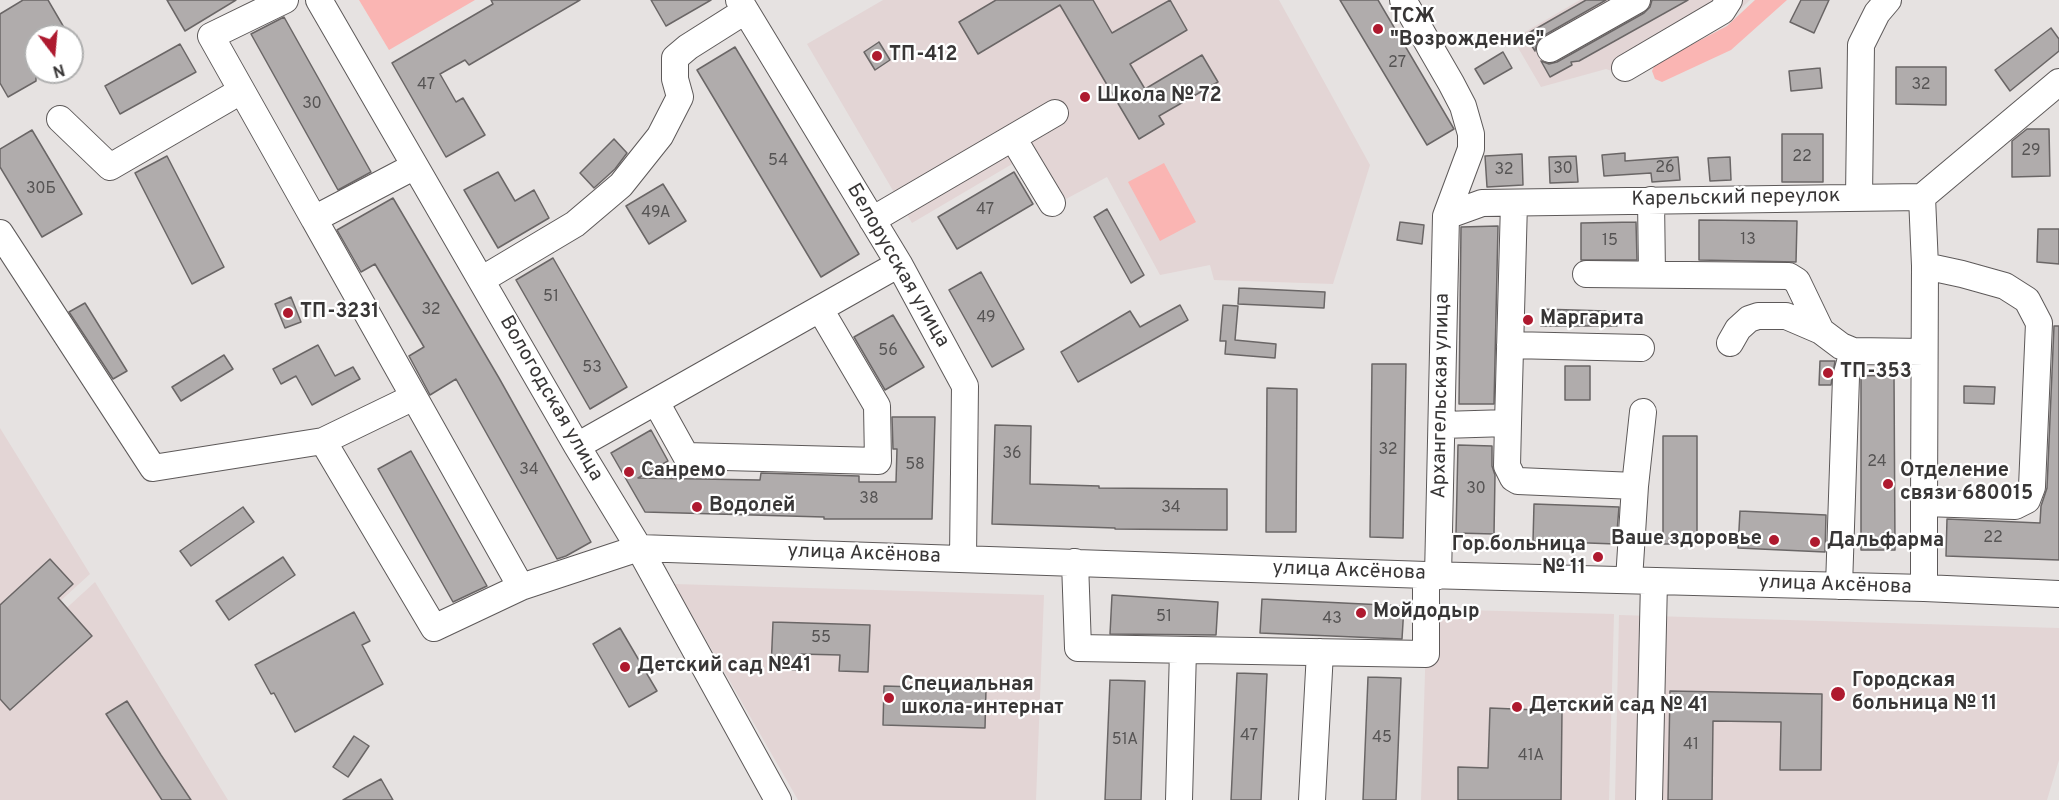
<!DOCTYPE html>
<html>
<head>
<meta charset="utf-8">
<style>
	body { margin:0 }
	#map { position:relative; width:2059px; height:800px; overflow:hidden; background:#e6e2e1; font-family:Overpass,sans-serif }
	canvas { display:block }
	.north { position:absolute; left:24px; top:24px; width:60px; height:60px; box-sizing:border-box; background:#fff; border:2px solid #afafaf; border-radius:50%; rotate:164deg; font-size:16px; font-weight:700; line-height:24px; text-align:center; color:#383636 }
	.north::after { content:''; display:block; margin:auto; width:21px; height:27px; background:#ae1a2f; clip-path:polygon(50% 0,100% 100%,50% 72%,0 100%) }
</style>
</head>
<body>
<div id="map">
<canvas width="2059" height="800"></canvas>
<div class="north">N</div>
</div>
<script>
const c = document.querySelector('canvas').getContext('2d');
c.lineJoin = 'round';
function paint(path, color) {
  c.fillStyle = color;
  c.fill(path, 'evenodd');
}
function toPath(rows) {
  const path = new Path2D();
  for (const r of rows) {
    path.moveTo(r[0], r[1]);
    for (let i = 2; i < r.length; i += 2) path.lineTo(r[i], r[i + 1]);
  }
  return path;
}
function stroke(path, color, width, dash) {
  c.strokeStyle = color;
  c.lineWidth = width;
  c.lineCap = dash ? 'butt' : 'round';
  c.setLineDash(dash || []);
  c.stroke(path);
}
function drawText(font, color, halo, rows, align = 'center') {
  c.font = font + ' Overpass,sans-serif';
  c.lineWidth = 4.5;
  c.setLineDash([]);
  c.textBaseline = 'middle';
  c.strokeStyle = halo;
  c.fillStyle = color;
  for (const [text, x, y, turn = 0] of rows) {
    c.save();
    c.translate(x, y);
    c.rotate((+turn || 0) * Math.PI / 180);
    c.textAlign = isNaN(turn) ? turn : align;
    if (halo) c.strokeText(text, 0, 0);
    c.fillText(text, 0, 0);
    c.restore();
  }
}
paint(toPath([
	[883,0,1279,0,1370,165,1333,284,1214,280,1210,265,1160,275,1107,177,1066,199,1036,150,912,223,807,44],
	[1580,0,1750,0,1725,24,1626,76,1606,69,1541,87,1513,39],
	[0,428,90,574,0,656],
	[95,582,228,800,0,800,0,669],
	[674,584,1044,595,1036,800,798,800],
	[1427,609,1614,614,1609,800,1421,800],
	[1619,615,2059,628,2059,760,2047,800,1615,800]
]), '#e3d5d5');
paint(toPath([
	[359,0,475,0,389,50],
	[1755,0,1787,0,1731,50,1662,82,1655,79,1652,71,1655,64,1727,26],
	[1164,163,1196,222,1160,241,1128,182]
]), '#fab5b3');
const building = toPath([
	[23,0,48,0,69,36,36,36,36,81,8,97,0,83,0,14,23,0],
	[167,0,236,0,185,31,167,0],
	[491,0,580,0,469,65,465,60,440,74,456,102,463,98,485,135,446,157,392,63,493,4,491,0],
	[651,0,711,0,666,26,651,0],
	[996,0,1093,0,1112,33,1170,0,1187,30,1130,64,1145,89,1202,55,1218,82,1159,116,1164,124,1139,139,1060,5,978,54,959,22,996,0],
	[1340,0,1378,0,1454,129,1427,145,1340,0],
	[1586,0,1606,0,1543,36,1537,42,1535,51,1525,35,1586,0],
	[1652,0,1688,0,1579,61,1571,62,1572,65,1550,77,1541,61,1549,64,1557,62,1644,13,1650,7,1652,0],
	[1801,0,1829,0,1814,33,1790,22,1801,0],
	[284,17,371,172,338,190,251,34,284,17],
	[2051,28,2059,39,2059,51,2010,91,1995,70,2051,28],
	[879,42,890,60,875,70,864,52,879,42],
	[180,44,196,72,120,114,105,86,180,44],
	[735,47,859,254,821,277,697,70,735,47],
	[1503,52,1512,68,1484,84,1475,69,1503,52],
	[1896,67,1946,67,1946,105,1896,104,1896,67],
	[1820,68,1822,88,1791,91,1789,71,1820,68],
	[2027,129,2049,129,2050,176,2012,177,2012,141,2027,129],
	[32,130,82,214,42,237,0,167,0,149,32,130],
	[1782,134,1823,134,1823,182,1782,182,1782,134],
	[614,139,627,153,615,169,594,188,580,173,614,139],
	[1625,153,1625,161,1678,157,1680,180,1652,182,1651,173,1604,176,1602,155,1625,153],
	[1522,154,1523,185,1487,187,1485,156,1522,154],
	[167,156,224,267,192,284,135,173,167,156],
	[1576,156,1578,182,1550,183,1549,157,1576,156],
	[1730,157,1731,180,1710,181,1708,158,1730,157],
	[498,172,515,201,534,190,549,218,498,248,464,190,498,172],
	[1014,172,1033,204,957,249,938,217,1014,172],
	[663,184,686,221,649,244,626,206,663,184],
	[393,198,499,378,591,542,566,556,557,559,456,379,430,395,409,356,424,347,375,264,361,272,337,230,393,198],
	[1107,209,1144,275,1131,283,1094,217,1107,209],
	[1699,220,1797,221,1796,262,1699,260,1699,220],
	[1400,222,1424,225,1422,244,1397,240,1400,222],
	[1636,222,1637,260,1581,260,1581,223,1636,222],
	[1498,226,1494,404,1459,404,1461,227,1498,226],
	[2038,229,2059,229,2059,264,2037,262,2038,229],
	[553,258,627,387,590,409,516,280,553,258],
	[981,272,1024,349,992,367,949,290,981,272],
	[1239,288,1325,292,1324,308,1238,304,1239,288],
	[291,297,301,322,285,328,275,304,291,297],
	[85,303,127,371,113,379,69,312,85,303],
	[1180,305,1188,320,1078,382,1061,352,1130,311,1140,327,1180,305],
	[1223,305,1238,306,1235,340,1276,344,1275,358,1225,354,1226,341,1220,341,1223,305],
	[1541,309,1606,311,1606,312,1617,313,1617,326,1541,326,1541,309],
	[893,315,924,367,885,390,854,337,893,315],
	[2054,326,2059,326,2059,560,1946,556,1947,519,2040,523,2041,506,2047,488,2054,326],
	[318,345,335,376,353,367,360,379,312,405,296,376,281,384,273,369,318,345],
	[224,355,233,369,181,401,172,387,224,355],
	[1820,361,1835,361,1831,385,1819,385,1820,361],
	[1372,364,1406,364,1403,538,1370,537,1372,364],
	[1565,366,1590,366,1590,400,1565,400,1565,366],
	[1894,375,1895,550,1861,550,1861,379,1862,376,1894,375],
	[1964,386,1995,387,1994,404,1964,403,1964,386],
	[1267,388,1297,389,1296,532,1266,532,1267,388],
	[892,417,935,417,932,519,824,519,824,517,645,512,611,453,651,430,668,461,638,478,760,480,761,473,859,476,859,482,896,482,897,449,893,449,892,417],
	[995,425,1031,426,1030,484,1099,486,1099,488,1227,489,1227,530,1115,529,1115,528,992,524,995,425],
	[1663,436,1697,436,1697,544,1663,544,1663,436],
	[1458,445,1492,446,1492,466,1495,475,1494,534,1456,533,1458,445],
	[411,451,487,586,453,602,378,469,411,451],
	[1534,504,1619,507,1616,544,1533,541,1534,504],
	[243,507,254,522,191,566,180,551,243,507],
	[1740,511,1826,515,1825,552,1738,548,1740,511],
	[283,557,295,575,229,620,216,601,283,557],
	[50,559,73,584,58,598,92,636,10,710,0,699,0,605,50,559],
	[1112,595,1218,602,1216,635,1110,634,1112,595],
	[1262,599,1404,606,1402,639,1260,633,1262,599],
	[354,612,370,641,362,645,383,684,295,732,274,693,271,694,255,665,354,612],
	[773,622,870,625,868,672,839,671,840,655,799,654,798,670,771,669,773,622],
	[620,628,657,691,629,707,593,644,620,628],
	[1237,673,1267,674,1261,800,1231,800,1237,673],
	[1368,677,1401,678,1396,800,1363,800,1368,677],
	[1110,680,1145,681,1141,800,1105,800,1110,680],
	[884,686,986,689,985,728,883,725,884,686],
	[1670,691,1822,694,1821,770,1780,770,1781,722,1713,721,1712,800,1668,800,1670,691],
	[127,701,161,755,191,800,162,800,106,714,127,701],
	[1490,708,1562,711,1561,800,1458,800,1458,767,1488,768,1490,708],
	[354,736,369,746,348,777,333,767,354,736],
	[381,779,393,800,343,800,366,787,381,779]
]);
paint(building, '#b0acac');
stroke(building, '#6a6666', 1.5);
const minor = toPath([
	[285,0,211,36,314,219,415,166],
	[319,0,577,446,639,548,778,800],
	[739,0,899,264,965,386,963,558],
	[1403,0,1451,83,1463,106,1471,134,1471,149,1446,216,1438,576],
	[1550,49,1637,0],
	[1625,68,1722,11,1729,0],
	[60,119,110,167,241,91],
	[1013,138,1052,203],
	[1859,197,1861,45,1877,13,1888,0],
	[1922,197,1925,266,1924,503],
	[1651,200,1652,274],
	[1446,216,1482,203,1922,197,2059,82],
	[314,219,521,587,639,548,1426,575,1924,588,2059,594],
	[872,220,1055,113],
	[0,233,153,468,323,441],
	[1586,274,1789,276,1797,281,1821,331,1841,346,1853,351,1924,352],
	[481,280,575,224,621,185,660,136,680,97,675,79,675,58,688,47,745,11],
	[1730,343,1738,329,1749,319,1758,316,1786,316,1821,331],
	[1510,345,1641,348],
	[414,397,323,441,434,628,521,587],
	[656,402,686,456,878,461,877,406,820,309],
	[1508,423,1507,466,1513,478,1518,481,1635,486,1629,580],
	[1442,425,1508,423,1514,203],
	[577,446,899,264],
	[1635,486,1643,412],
	[1075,562,1078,648,1426,654,1426,575],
	[1839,586,1846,377,1853,351],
	[1924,588,1924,503,2015,506,2027,500,2032,487,2039,323,2027,300,2005,286,1962,274,1925,266],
	[1179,800,1183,650],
	[1312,800,1320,652],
	[1649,800,1654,581]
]);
stroke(minor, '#5d5959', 28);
stroke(minor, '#fff', 26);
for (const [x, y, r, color] of [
	[1378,29,6,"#ae1a2f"],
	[877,56,6,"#ae1a2f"],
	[1085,97,6,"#ae1a2f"],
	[288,313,6,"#ae1a2f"],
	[1528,320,6,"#ae1a2f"],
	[1828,373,6,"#ae1a2f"],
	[629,472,6,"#ae1a2f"],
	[1888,484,6,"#ae1a2f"],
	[697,507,6,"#ae1a2f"],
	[1774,540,6,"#ae1a2f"],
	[1815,542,6,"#ae1a2f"],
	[1598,557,6,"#ae1a2f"],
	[1361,613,6,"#ae1a2f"],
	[625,667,6,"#ae1a2f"],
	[1838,694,8,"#ae1a2f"],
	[889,698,6,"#ae1a2f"],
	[1517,707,6,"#ae1a2f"]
]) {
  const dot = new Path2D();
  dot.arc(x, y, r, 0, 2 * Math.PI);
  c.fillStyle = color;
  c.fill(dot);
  stroke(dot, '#fff', 2);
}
drawText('16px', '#565454', null, [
	["27",1397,64],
	["47",426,86],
	["32",1921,86],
	["30",312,105],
	["29",2031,152],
	["22",1802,158],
	["54",778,162],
	["26",1665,169],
	["30",1563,170],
	["32",1504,171],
	["30Б",41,190],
	["47",985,211],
	["49А",656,214],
	["13",1748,241],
	["15",1610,242],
	["51",551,298],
	["32",431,311],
	["49",986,319],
	["56",888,352],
	["53",592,369],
	["32",1388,451],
	["36",1012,455],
	["24",1877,463],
	["58",915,466],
	["34",529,471],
	["30",1476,490],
	["38",869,500],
	["34",1171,509],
	["22",1993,539],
	["51",1164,618],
	["43",1332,620],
	["55",821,639],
	["47",1249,737],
	["45",1382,739],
	["51А",1125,741],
	["41",1691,746],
	["41А",1531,757]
]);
drawText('bold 20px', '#383636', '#fff', [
	["ТСЖ",1390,18],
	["\"Возрождение\"",1390,41],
	["ТП-412",889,56],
	["Школа № 72",1097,97],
	["ТП-3231",300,313],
	["Маргарита",1540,320],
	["ТП-353",1840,373],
	["Санремо",641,472],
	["Отделение",1900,472],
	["связи 680015",1900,495],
	["Водолей",709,507],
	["Ваше здоровье",1762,540,"right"],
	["Дальфарма",1827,542],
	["Гор.больница",1586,546,"right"],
	["№ 11",1586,569,"right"],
	["Мойдодыр",1373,613],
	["Детский сад №41",637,667],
	["Городская",1852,682],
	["больница № 11",1852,705],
	["Специальная",901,686],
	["школа-интернат",901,709],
	["Детский сад № 41",1529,707]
], 'left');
drawText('20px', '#383636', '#fff', [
	["Карельский переулок",1736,199,-1],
	["Белорусская улица",897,266,60],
	["Архангельская улица",1442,396,-89],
	["Вологодская улица",550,399,60],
	["улица Аксёнова",864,555,2],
	["улица Аксёнова",1349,572,2],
	["улица Аксёнова",1835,586,2]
]);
</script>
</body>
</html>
